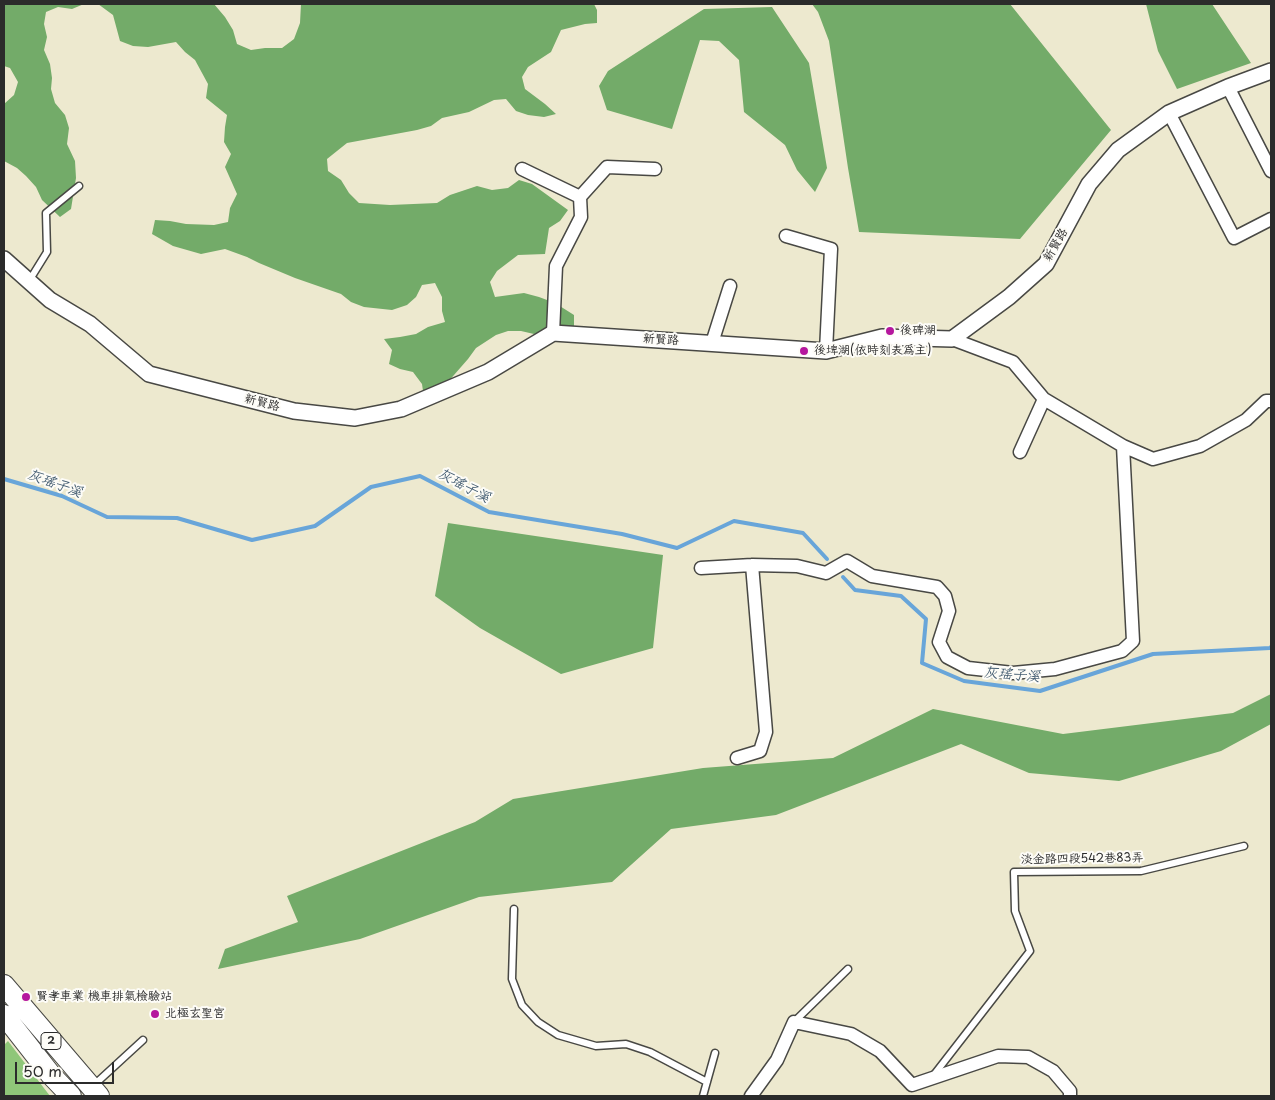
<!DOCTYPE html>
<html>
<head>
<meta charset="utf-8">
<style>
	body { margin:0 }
	#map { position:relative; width:1275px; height:1100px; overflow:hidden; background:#ede9cf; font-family:"Playpen Sans",sans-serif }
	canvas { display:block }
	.frame { position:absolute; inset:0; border:5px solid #2b2b2b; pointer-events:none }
	.scale { position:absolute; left:15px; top:1062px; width:99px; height:22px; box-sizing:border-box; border:2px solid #2b2b2b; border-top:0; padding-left:6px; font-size:15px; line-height:18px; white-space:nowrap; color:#2b2b2b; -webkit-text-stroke:4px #fdfcf7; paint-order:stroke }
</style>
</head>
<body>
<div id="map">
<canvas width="1275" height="1100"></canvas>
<div class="frame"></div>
<div class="scale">50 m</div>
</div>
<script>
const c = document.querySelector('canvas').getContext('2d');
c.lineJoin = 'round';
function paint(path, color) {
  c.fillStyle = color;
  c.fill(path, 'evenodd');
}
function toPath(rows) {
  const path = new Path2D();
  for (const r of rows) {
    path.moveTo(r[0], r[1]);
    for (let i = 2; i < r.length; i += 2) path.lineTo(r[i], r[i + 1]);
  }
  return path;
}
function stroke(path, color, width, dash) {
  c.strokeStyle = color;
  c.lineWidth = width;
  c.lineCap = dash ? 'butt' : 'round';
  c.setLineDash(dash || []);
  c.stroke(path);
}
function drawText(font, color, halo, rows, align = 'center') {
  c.font = font + ' "Playpen Sans","LXGW WenKai TC",sans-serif';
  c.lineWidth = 4;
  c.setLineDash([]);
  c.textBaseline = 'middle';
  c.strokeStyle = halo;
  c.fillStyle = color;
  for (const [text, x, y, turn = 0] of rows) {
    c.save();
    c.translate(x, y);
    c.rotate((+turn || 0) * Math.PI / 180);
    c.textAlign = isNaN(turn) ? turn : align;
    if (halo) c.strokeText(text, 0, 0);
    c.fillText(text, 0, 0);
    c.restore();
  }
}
paint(toPath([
	[8,1041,50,1096,4,1096,4,1045]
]), '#8fc679');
paint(toPath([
	[4,4,84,4,72,9,58,7,46,12,44,24,47,37,44,50,50,64,52,78,51,89,55,103,65,115,69,128,67,144,75,161,76,178,71,209,60,217,42,200,36,187,26,176,17,168,4,161,4,104,14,95,18,82,10,68,4,66],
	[98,4,214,4,225,17,233,30,237,44,251,50,265,48,282,48,294,39,300,23,301,4,594,4,597,10,597,23,585,24,561,30,551,52,528,67,522,77,525,89,545,104,556,114,544,117,528,115,516,111,506,99,494,100,469,112,442,118,431,126,417,130,347,143,327,159,328,171,341,180,349,193,359,203,390,205,437,203,450,195,477,186,492,190,508,188,519,180,532,184,568,210,560,221,549,228,545,254,518,255,497,271,490,282,495,297,524,293,539,297,555,303,574,315,574,330,534,334,521,331,508,331,496,335,476,348,468,359,447,383,424,398,422,384,413,372,400,369,389,364,392,350,384,339,400,337,416,334,428,327,445,322,442,311,442,297,435,283,422,285,416,297,407,305,392,310,364,307,351,302,341,294,295,278,259,263,247,257,225,249,201,254,173,246,152,234,155,220,170,221,186,224,214,225,228,222,230,208,237,194,225,167,231,154,224,142,225,127,227,115,206,98,208,84,195,60,185,52,176,42,148,47,133,46,120,41,113,15],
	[812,4,1010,4,1111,130,1020,239,859,232,848,168,829,41,818,12],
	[1146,4,1212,4,1251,63,1177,89,1158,51],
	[772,7,809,63,827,168,815,192,797,170,785,145,744,112,739,60,719,41,700,40,672,129,607,110,599,86,608,71,704,9],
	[448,523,663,555,653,648,561,674,480,628,435,596],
	[1271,694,1271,724,1221,751,1119,781,1029,773,961,744,776,815,671,829,612,882,479,897,360,939,218,969,225,949,298,922,287,896,475,822,513,799,703,768,833,758,933,709,1063,734,1233,713]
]), '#73ab69');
stroke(toPath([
	[4,479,62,496,107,517,177,518,252,540,315,526,371,487,420,476,489,512,622,534,677,548,734,521,803,533,827,559],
	[843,577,855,590,901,596,926,619,922,663,964,681,1040,691,1153,654,1270,648,1271,647]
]), '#68a5d9', 4);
const service = toPath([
	[29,281,47,252,46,213,79,186],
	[514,909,512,979,522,1005,538,1022,558,1035,596,1046,626,1044,650,1052,707,1082],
	[795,1021,848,969],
	[933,1076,1030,951,1015,911,1014,872,1141,871,1244,846],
	[94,1085,143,1040],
	[703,1096,715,1053]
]);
const minor = toPath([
	[1228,87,1271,171],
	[1169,113,1234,238,1271,219],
	[522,169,580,197],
	[786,236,831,249,826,351],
	[553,333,556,266,581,217,580,197,607,167,655,169],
	[712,343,730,286],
	[1123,446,1153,459,1200,446,1246,420,1266,401,1271,401],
	[1020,452,1044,399],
	[701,568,752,565],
	[737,758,760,751,766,732,752,565,797,566,826,573,847,561,872,576,937,587,945,596,949,611,939,642,947,657,968,668,1013,673,1055,669,1122,651,1133,641,1123,446,1044,399,1013,362,952,339],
	[751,1096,777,1060,794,1022,851,1034,880,1051,912,1085,998,1056,1028,1057,1053,1071,1070,1091,1070,1096]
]);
const tertiary = toPath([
	[4,259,50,300,90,324,149,374,294,411,355,418,401,409,488,372,553,333,826,351,882,337,952,339,1009,297,1046,264,1089,184,1118,150,1169,113,1228,87,1271,71]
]);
const primary = toPath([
	[4,985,99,1096],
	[4,1015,51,1075,71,1096]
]);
stroke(service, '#484844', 9);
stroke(minor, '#484844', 15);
stroke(tertiary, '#484844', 18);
stroke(primary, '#484844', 22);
stroke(service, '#fff', 6);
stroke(minor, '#fff', 12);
stroke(tertiary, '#fff', 15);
stroke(primary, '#fff', 20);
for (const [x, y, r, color] of [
	[890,331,5,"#b5179e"],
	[804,351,5,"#b5179e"],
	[26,997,5,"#b5179e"],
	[155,1014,5,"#b5179e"]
]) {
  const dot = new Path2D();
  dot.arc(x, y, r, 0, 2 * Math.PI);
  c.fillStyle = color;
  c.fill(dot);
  stroke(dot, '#fdfcf7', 2);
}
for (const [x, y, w] of [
	[51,1041,20]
]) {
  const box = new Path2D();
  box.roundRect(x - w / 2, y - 8.5, w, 17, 4);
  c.fillStyle = '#fdfcf7';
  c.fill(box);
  stroke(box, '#2b2b2b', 1);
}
drawText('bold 11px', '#2b2b2b', null, [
	["2",51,1041]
]);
drawText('12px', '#2b2b2b', '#fdfcf7', [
	["新賢路",1056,245,-60],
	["新賢路",661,340,3],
	["新賢路",262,403,14],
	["淡金路四段542巷83弄",1082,859,-1]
]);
drawText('12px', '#2b2b2b', '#fdfcf7', [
	["後碑湖",900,331],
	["後埤湖(依時刻表為主)",814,351],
	["賢孝車業 機車排氣檢驗站",36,997],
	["北極玄聖宮",165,1014]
], 'left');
drawText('italic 14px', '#435c71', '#fdfcf7', [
	["灰瑤子溪",55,484,20],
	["灰瑤子溪",464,486,28],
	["灰瑤子溪",1012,675,5]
]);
</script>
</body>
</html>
